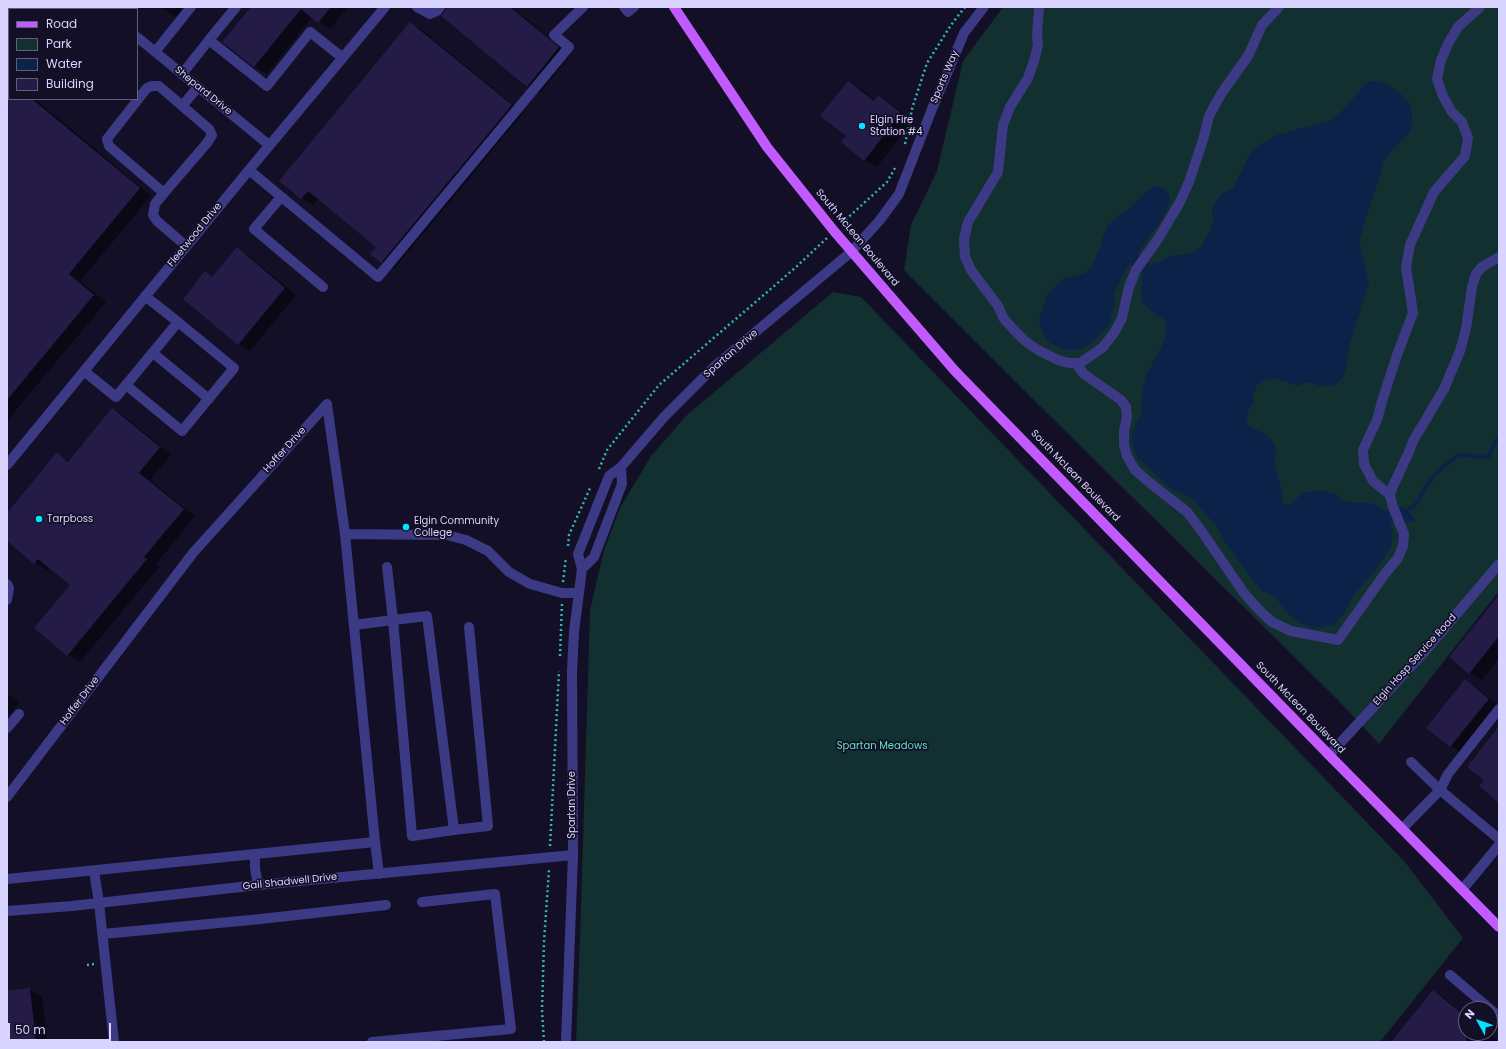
<!DOCTYPE html>
<html>
<head>
<meta charset="utf-8">
<style>
	body { margin:0 }
	#map { position:relative; width:1506px; height:1049px; overflow:hidden; background:#130f26; font-family:Poppins,sans-serif }
	canvas { display:block }
	.frame { position:absolute; inset:0; border:8px solid #d9d4ff; pointer-events:none }
	.legend { position:absolute; left:8px; top:8px; width:130px; height:92px; box-sizing:border-box; background:#130f26; border:1px solid #625e7d; margin:0; padding:5px 7px; list-style:none; font-size:12px; color:#d9d4ff }
	.legend li { display:flex; align-items:center; gap:8px; height:20px }
	.legend b { width:20px; border:1px solid #625e7d }
	.north { position:absolute; left:1458px; top:1001px; width:40px; height:40px; box-sizing:border-box; background:#130f26; border:1px solid #625e7d; border-radius:50%; rotate:310deg; font-size:11px; font-weight:700; line-height:16px; text-align:center; color:#d9d4ff }
	.north::after { content:''; display:block; margin:auto; width:14px; height:18px; background:#00e5ff; clip-path:polygon(50% 0,100% 100%,50% 72%,0 100%) }
	.scale { position:absolute; left:8px; top:1023px; width:103px; height:18px; box-sizing:border-box; border:2px solid #d9d4ff; border-top:0; padding-left:5px; font-size:12px; line-height:14px; white-space:nowrap; color:#d9d4ff; -webkit-text-stroke:3px #130f26; paint-order:stroke }
</style>
</head>
<body>
<div id="map">
<canvas width="1506" height="1049"></canvas>
<div class="frame"></div>
<ul class="legend">
<li><b style="height:5px;background:#c25bff"></b>Road</li>
<li><b style="height:11px;background:#12302f"></b>Park</li>
<li><b style="height:11px;background:#0c2248"></b>Water</li>
<li><b style="height:11px;background:#241b47"></b>Building</li>
</ul>
<div class="north">N</div>
<div class="scale">50 m</div>
</div>
<script>
const c = document.querySelector('canvas').getContext('2d');
c.lineJoin = 'round';
function paint(path, color) {
  c.fillStyle = color;
  c.fill(path, 'evenodd');
}
function toPath(rows) {
  const path = new Path2D();
  for (const r of rows) {
    path.moveTo(r[0], r[1]);
    for (let i = 2; i < r.length; i += 2) path.lineTo(r[i], r[i + 1]);
  }
  return path;
}
function stroke(path, color, width, dash) {
  c.strokeStyle = color;
  c.lineWidth = width;
  c.lineCap = dash ? 'butt' : 'round';
  c.setLineDash(dash || []);
  c.stroke(path);
}
function drawText(font, color, halo, rows, align = 'center') {
  c.font = font + ' Poppins,sans-serif';
  c.lineWidth = 3.5;
  c.setLineDash([]);
  c.textBaseline = 'middle';
  c.strokeStyle = halo;
  c.fillStyle = color;
  for (const [text, x, y, turn = 0] of rows) {
    c.save();
    c.translate(x, y);
    c.rotate((+turn || 0) * Math.PI / 180);
    c.textAlign = isNaN(turn) ? turn : align;
    if (halo) c.strokeText(text, 0, 0);
    c.fillText(text, 0, 0);
    c.restore();
  }
}
paint(toPath([
	[1003,7,1499,7,1499,591,1379,744,1336,698,1044,410,904,270,911,225,937,171,963,61],
	[833,292,861,297,1405,862,1463,938,1380,1042,576,1042,580,940,590,610,604,550,620,508,651,456,687,415]
]), '#12302f');
paint(toPath([
	[1368,81,1378,81,1390,86,1401,94,1409,103,1412,116,1411,131,1385,158,1359,241,1369,283,1350,343,1346,369,1342,379,1333,386,1320,386,1308,382,1297,386,1277,379,1267,379,1257,385,1254,392,1253,404,1248,411,1246,419,1250,427,1267,435,1274,443,1276,452,1274,463,1282,490,1282,503,1290,506,1301,494,1315,491,1325,491,1335,494,1344,501,1354,503,1367,502,1379,506,1387,512,1403,506,1416,520,1405,523,1400,518,1390,524,1393,531,1391,547,1377,568,1356,592,1344,613,1334,625,1313,628,1302,624,1291,617,1275,597,1262,591,1248,574,1225,542,1217,527,1198,505,1191,498,1172,489,1158,477,1138,458,1133,448,1132,434,1137,422,1141,414,1143,387,1146,375,1161,348,1166,334,1166,321,1150,310,1142,302,1141,287,1143,275,1130,263,1113,294,1115,301,1109,325,1094,341,1083,348,1074,350,1066,350,1050,343,1042,332,1039,321,1047,296,1056,285,1064,279,1086,273,1092,266,1099,250,1103,237,1109,224,1135,203,1147,191,1157,186,1163,188,1169,193,1170,198,1169,205,1163,217,1140,250,1139,256,1150,264,1161,261,1170,256,1193,253,1201,247,1209,233,1213,221,1212,209,1216,201,1223,193,1233,188,1251,152,1257,146,1267,142,1277,135,1332,120,1343,110]
]), '#0c2248');
paint(toPath([
	[161,7,184,7,176,17],
	[253,7,348,7,330,29,312,17,267,74,255,67,224,42],
	[449,7,512,7,570,55,540,93,528,86],
	[410,23,422,30,523,113,394,269,382,262,371,253,377,247,319,199,313,205,302,198],
	[848,82,860,89,875,100,878,96,890,103,912,121,877,167,865,160,847,136],
	[9,98,35,99,151,196,80,281,106,302,7,421,7,101],
	[237,249,249,256,296,295,250,351,238,344,206,273,213,277],
	[112,409,124,416,171,455,150,480,195,516,156,564,159,567,80,662,68,655,71,585,49,567,47,570,35,563,7,540,7,514,57,454,70,461],
	[1499,596,1499,658,1482,680,1470,673],
	[1466,681,1474,686,1498,705,1459,751,1451,746,1428,728],
	[7,693,19,703,7,717],
	[30,990,42,996,47,1042,7,1042,7,992],
	[1434,991,1442,996,1466,1016,1466,1033,1487,1033,1499,1042,1392,1042]
]), '#0007');
stroke(toPath([
	[1404,513,1416,504,1431,479,1442,468,1459,455,1488,457,1496,440,1499,439]
]), '#0c2248', 4);
paint(toPath([
	[251,7,331,7,318,23,301,9,254,67,222,42],
	[448,7,510,7,559,47,527,87,441,16],
	[410,22,512,105,381,263,370,254,376,247,308,191,301,199,279,181],
	[848,81,874,101,878,95,901,113,864,161,841,142,846,136,820,116],
	[7,99,32,99,140,188,69,274,94,295,7,400],
	[237,247,285,288,238,345,183,299,205,271,212,277],
	[112,408,160,447,139,473,184,509,144,557,147,559,67,656,34,628,70,585,38,559,34,564,7,541,7,513,57,452,68,462],
	[1499,595,1499,636,1469,674,1449,657],
	[1465,679,1489,699,1450,747,1426,728],
	[1499,726,1499,803,1479,786,1484,780,1467,767],
	[30,988,36,1042,7,1042,7,991],
	[1433,990,1466,1017,1466,1042,1391,1042]
]), '#241b47');
stroke(toPath([
	[905,144,912,109,927,63,951,25,965,7],
	[842,223,887,182,895,168],
	[599,469,607,450,659,385,795,268,827,238],
	[568,546,569,535,591,486],
	[563,582,566,557],
	[560,656,562,603],
	[550,846,559,671],
	[87,965,94,964],
	[544,1042,542,1010,544,942,549,869]
]), '#2fb8b0', 2.5, [2, 3]);
stroke(toPath([
	[101,7,103,9],
	[417,7,430,14,437,11,440,7],
	[624,7,628,12,634,7],
	[1039,7,1037,34,1038,45,1034,61,1028,78,1010,107,1003,125,998,172,968,222,964,239,965,257,971,270,998,306,1004,319,1014,330,1025,341,1038,350,1058,360,1069,363,1080,363,1089,357,1103,347,1114,333,1122,318,1129,287,1136,270,1158,239,1180,202,1189,182,1203,140,1209,116,1221,94,1248,56,1262,25,1279,7],
	[137,37,269,145],
	[209,40,236,7],
	[155,52,191,7],
	[182,74,209,40,267,86,310,32,343,58],
	[182,106,198,87],
	[249,170,378,277,569,47,554,35,583,7],
	[164,193,109,146,107,139,147,88,152,86,159,86,209,129,212,135,207,143,164,193,155,204,153,215,157,221,186,246],
	[281,197,254,229,323,287],
	[153,353,209,399],
	[1080,363,1079,368,1084,374,1121,400,1126,407,1127,416,1124,431,1124,445,1127,456,1135,470,1150,483,1187,512,1198,526,1244,593,1259,610,1272,622,1291,631,1338,640,1384,575,1398,558,1403,546,1404,534,1393,507,1390,495,1373,481,1364,464,1363,450,1377,420,1383,398,1397,355,1413,313,1406,267,1410,245,1434,192,1465,156,1468,138,1462,122,1451,111,1443,96,1437,79,1441,60,1449,42,1458,27,1480,7],
	[84,371,116,397,178,322,145,296],
	[126,385,182,431,234,368,178,322],
	[7,465,249,170,385,7],
	[1390,495,1393,486,1409,452,1413,441,1444,389,1460,351,1466,329,1472,287,1476,274,1482,267,1499,257],
	[345,534,375,842],
	[582,569,594,557,622,484,621,467],
	[7,584,9,588,7,600],
	[354,625,393,620,427,616,454,830,412,836,393,620,387,567],
	[7,728,19,714],
	[1329,755,1426,650,1499,564],
	[1411,762,1440,790,1448,774,1499,709],
	[7,797,193,553,327,404,345,534,447,535,466,540,488,551,509,572,530,584,562,593,579,593],
	[1402,829,1440,790,1499,839],
	[454,830,488,826,469,627],
	[255,854,255,868,258,885],
	[94,871,99,903,114,1042],
	[7,879,375,842,379,874],
	[1462,890,1499,845],
	[7,911,72,906,258,885,573,855],
	[103,934,261,919,386,905],
	[1450,975,1490,1009],
	[1490,1009,1499,1017],
	[372,1042,511,1029,495,894,422,902],
	[566,1042,573,855,572,671,574,632,582,569,578,554,609,476,621,467,664,417,715,366,851,252,880,220,899,194,932,109,964,33,984,7]
]), '#3d3a85', 10);
stroke(toPath([
	[674,7,767,147,834,231,955,371,1329,755,1499,927]
]), '#c25bff', 10);
for (const [x, y, r, color] of [
	[862,126,4,"#00e5ff"],
	[39,519,4,"#00e5ff"],
	[406,527,4,"#00e5ff"]
]) {
  const dot = new Path2D();
  dot.arc(x, y, r, 0, 2 * Math.PI);
  c.fillStyle = color;
  c.fill(dot);
  stroke(dot, '#130f26', 1.5);
}
drawText('10px', '#d9d4ff', '#130f26', [
	["Sports Way",945,77,-67],
	["Shepard Drive",203,91,39],
	["Fleetwood Drive",195,235,-51],
	["South McLean Boulevard",857,238,50],
	["Spartan Drive",731,354,-41],
	["Hoffer Drive",285,450,-48],
	["South McLean Boulevard",1075,476,46],
	["Elgin Hosp Service Road",1415,660,-48],
	["Hoffer Drive",80,701,-53],
	["South McLean Boulevard",1300,708,46],
	["Spartan Drive",572,805,-90],
	["Gail Shadwell Drive",290,882,-6]
]);
drawText('10px', '#d9d4ff', '#130f26', [
	["Elgin Fire",870,120],
	["Station #4",870,132],
	["Tarpboss",47,519],
	["Elgin Community",414,521],
	["College",414,533]
], 'left');
drawText('10px', '#5fe0c0', '#130f26', [
	["Spartan Meadows",882,746]
]);
</script>
</body>
</html>
